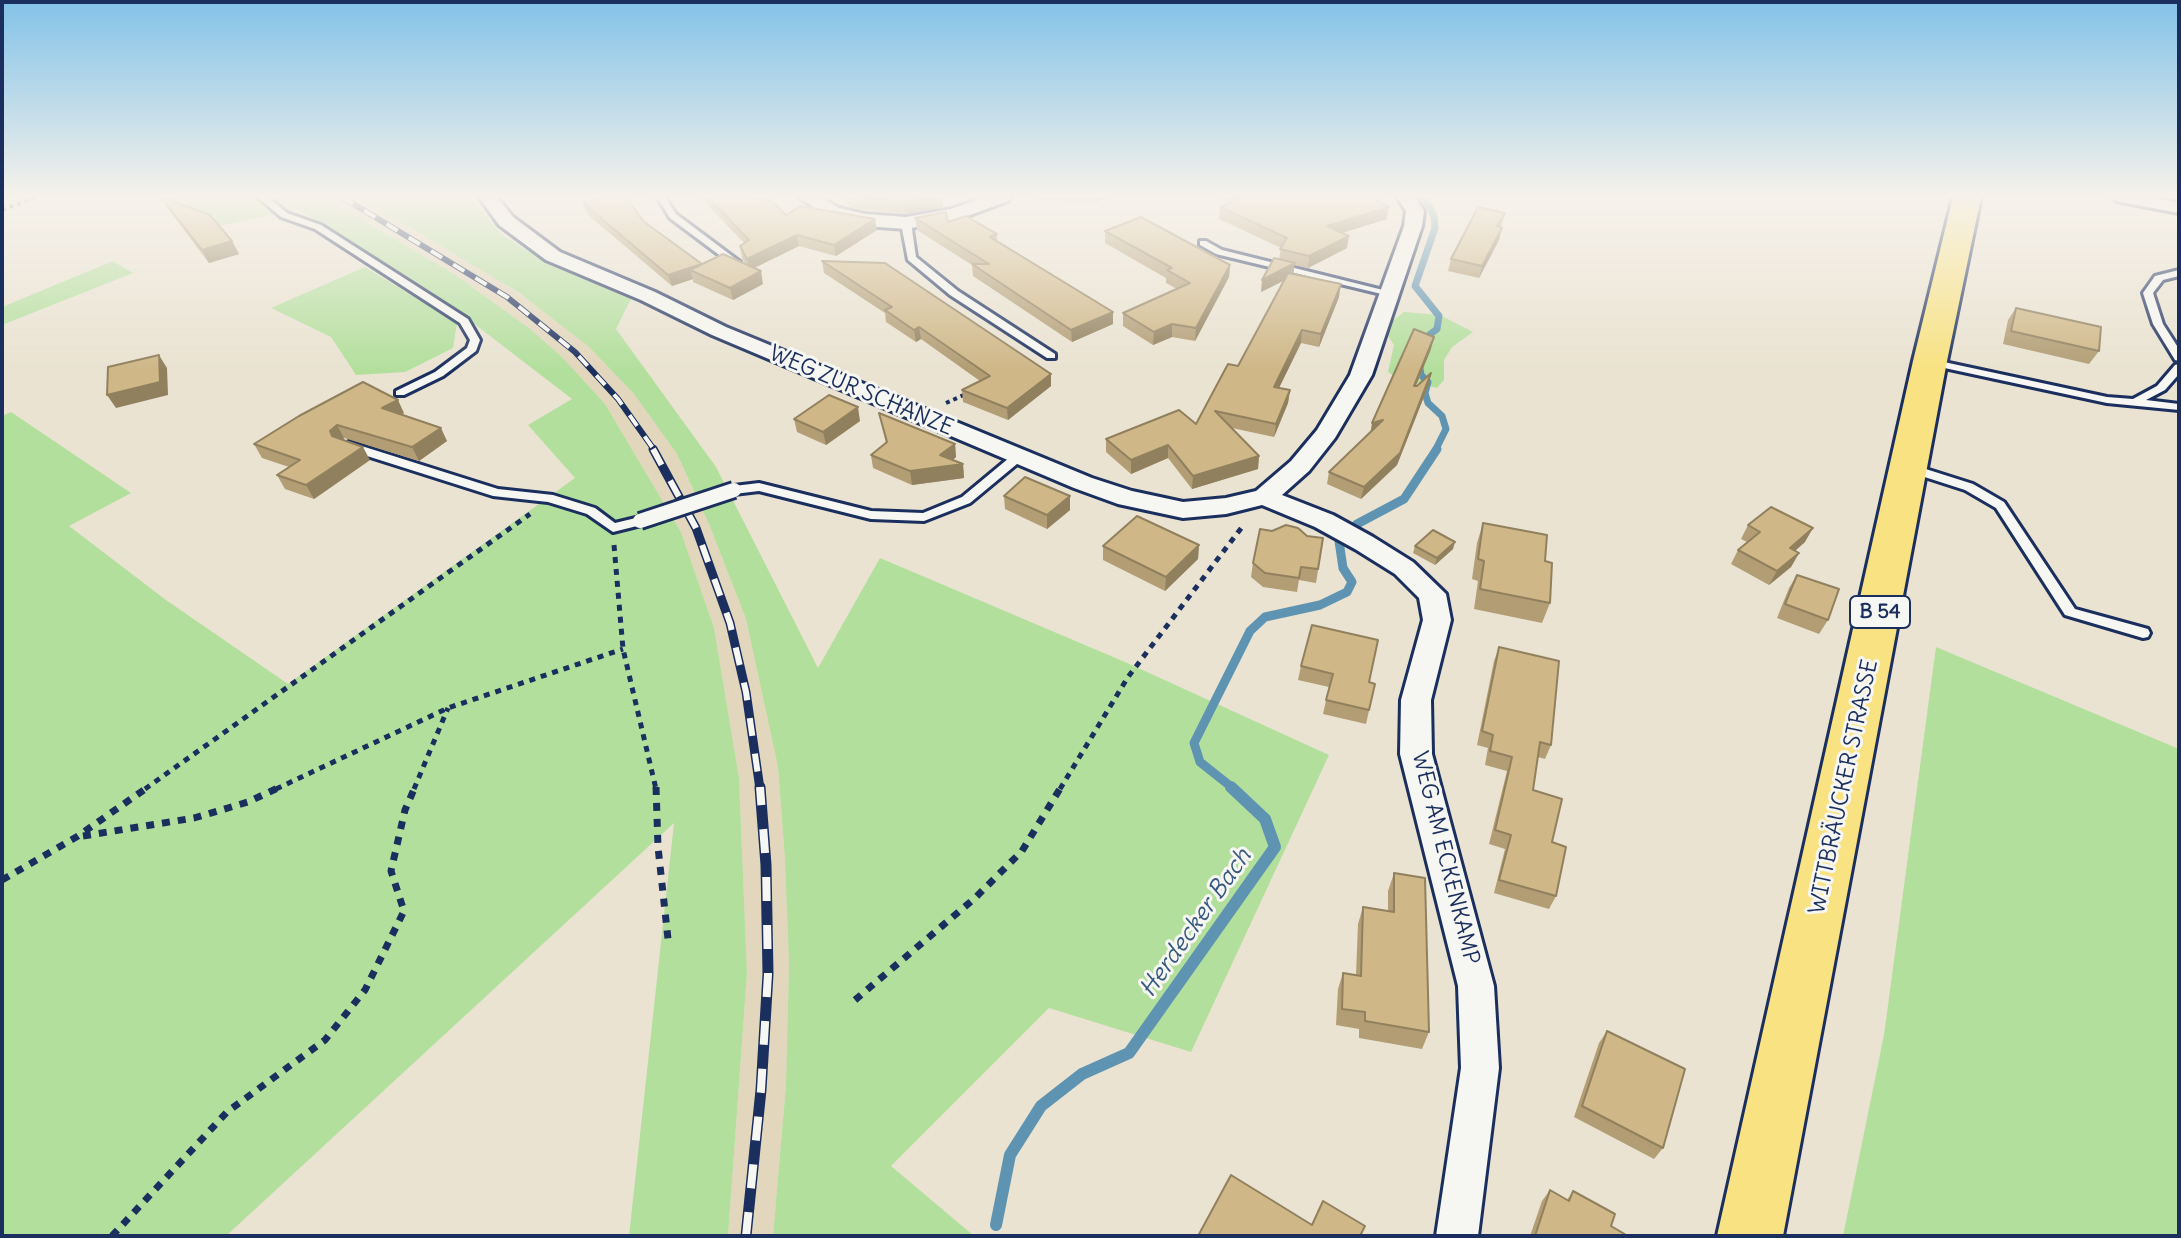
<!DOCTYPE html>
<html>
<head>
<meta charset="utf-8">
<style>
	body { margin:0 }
	#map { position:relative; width:2181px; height:1238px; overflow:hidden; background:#eae3d2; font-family:Delius,sans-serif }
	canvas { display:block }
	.frame { position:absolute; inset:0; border:4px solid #1b2f5e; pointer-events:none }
</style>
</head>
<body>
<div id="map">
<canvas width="2181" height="1238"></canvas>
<div class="frame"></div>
</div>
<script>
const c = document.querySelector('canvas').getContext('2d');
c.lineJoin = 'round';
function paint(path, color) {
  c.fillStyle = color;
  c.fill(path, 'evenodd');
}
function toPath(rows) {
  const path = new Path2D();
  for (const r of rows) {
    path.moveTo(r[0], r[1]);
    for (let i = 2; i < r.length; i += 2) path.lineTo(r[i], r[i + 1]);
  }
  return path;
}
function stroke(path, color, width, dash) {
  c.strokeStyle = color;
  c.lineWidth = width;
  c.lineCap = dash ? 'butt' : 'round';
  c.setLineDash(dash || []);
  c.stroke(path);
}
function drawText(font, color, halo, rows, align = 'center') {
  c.font = font + ' Delius,sans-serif';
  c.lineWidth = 6;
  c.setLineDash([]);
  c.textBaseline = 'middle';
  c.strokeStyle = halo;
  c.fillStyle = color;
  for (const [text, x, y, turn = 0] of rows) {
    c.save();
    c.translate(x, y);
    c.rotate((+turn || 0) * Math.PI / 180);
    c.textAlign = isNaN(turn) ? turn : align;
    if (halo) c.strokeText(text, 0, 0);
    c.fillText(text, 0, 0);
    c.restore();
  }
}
paint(toPath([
	[324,197,359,197,476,265,555,318,588,346,634,394,677,454,709,524,746,619,778,767,785,860,789,964,786,1085,773,1236,728,1236,747,973,739,778,714,628,681,532,605,404,562,357,529,328,454,274]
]), '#e2d6bc');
paint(toPath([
	[164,197,324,197,454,274,529,328,562,357,605,404,681,532,714,628,739,778,747,973,728,1236,629,1236,674,823,226,1236,2,1236,2,416,11,412,131,493,69,526,166,600,288,684,575,478,528,425,572,399,468,319,298,209,210,228],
	[359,197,470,197,502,235,551,265,631,299,616,329,716,467,818,668,880,558,1125,662,1329,755,1191,1052,1049,1008,891,1166,974,1236,773,1236,786,1085,789,964,785,860,778,767,746,619,709,524,677,454,634,394,588,346,518,292],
	[113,261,133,273,2,325,2,307],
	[365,267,457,323,453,348,405,372,356,375,331,337,271,308],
	[1404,312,1440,315,1473,332,1452,347,1444,360,1444,380,1437,388,1397,378,1388,372,1394,345,1388,336,1392,321],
	[1936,647,2179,749,2179,1236,1843,1236,1884,1035]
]), '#b3df9d');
stroke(toPath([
	[1420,342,1437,329,1439,316,1415,286,1435,228,1434,216,1424,197],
	[1419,362,1421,375,1428,382,1425,393,1428,403,1442,416,1446,429,1435,451]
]), '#5e94b1', 7);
stroke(toPath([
	[1234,789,1200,762,1194,743,1250,631,1265,617,1320,605,1347,592,1352,582,1343,568,1339,541,1357,524,1404,499,1437,449]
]), '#5e94b1', 9);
stroke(toPath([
	[996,1225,1010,1155,1041,1106,1082,1074,1129,1053,1275,847,1265,819,1231,787]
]), '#5e94b1', 12);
const service = toPath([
	[258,197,268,197,287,213,321,225,468,319,480,340,476,351,443,376,404,395,396,395,396,391,435,372,467,348,470,340,460,323,315,229,281,217,258,197],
	[657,197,665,197,676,214,740,262,740,266,734,266,670,218,657,197],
	[906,220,911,223,916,257,958,291,1055,354,1055,358,1047,358,950,295,908,260,901,223,906,220],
	[1200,241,1206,241,1222,250,1395,293,1390,296,1216,254,1200,245,1200,241],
	[2179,270,2179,276,2163,280,2153,293,2163,324,2179,349,2179,361,2175,360,2153,324,2143,293,2155,276,2179,270],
	[1930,359,2107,397,2133,399,2157,386,2175,365,2179,364,2179,374,2165,390,2146,400,2179,404,2179,410,2107,403,1926,364,1925,362,1930,359],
	[349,442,498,489,553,495,595,508,615,523,640,517,646,521,645,524,613,532,587,514,548,502,493,496,345,449,343,446,349,442],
	[1019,452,1023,453,1025,456,1023,459,970,503,924,521,871,519,759,491,734,494,728,490,734,486,759,483,871,511,923,513,962,497,1015,453,1019,452],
	[1910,464,1973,484,2004,502,2075,609,2148,629,2150,633,2148,637,2143,638,2065,615,1996,508,1965,490,1906,471,1904,468,1910,464]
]);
const minor = toPath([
	[479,197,497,197,513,217,560,252,655,292,726,327,1092,478,1132,491,1183,502,1226,498,1256,491,1291,461,1317,430,1350,375,1404,226,1406,211,1397,197,1415,197,1424,211,1422,226,1372,375,1335,438,1309,471,1282,495,1333,515,1373,537,1413,562,1446,594,1451,620,1431,700,1432,754,1494,986,1499,1068,1478,1236,1436,1236,1461,1068,1458,986,1400,754,1401,700,1423,620,1419,598,1395,574,1355,549,1315,527,1262,505,1226,514,1183,518,1118,504,1074,488,712,335,641,300,546,260,499,225,479,197],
	[799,197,821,197,839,208,865,214,906,217,951,209,985,197,1011,197,1008,201,962,218,906,229,865,226,827,216,799,197],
	[2113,197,2149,197,2179,203,2179,213,2116,201,2113,197]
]);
const primary = toPath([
	[1953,197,1981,197,1947,361,1783,1236,1717,1236,1913,361,1953,197]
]);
stroke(service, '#1b2f5e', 6);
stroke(minor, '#1b2f5e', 6);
stroke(primary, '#1b2f5e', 6);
stroke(toPath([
	[2,210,36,197],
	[946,403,966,394]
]), '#1b2f5e', 4, [4, 4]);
stroke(toPath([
	[614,545,623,649,656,789],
	[145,789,530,514],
	[276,789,448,708,623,649],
	[414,789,448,708],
	[1060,789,1128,677,1242,527]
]), '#1b2f5e', 5, [6, 6]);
stroke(toPath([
	[656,787,658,847,668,939],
	[83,836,194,818,248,802,280,787],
	[2,880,78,836,148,787],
	[855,1000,975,898,1022,851,1061,787],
	[112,1236,227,1112,325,1040,365,990,404,911,391,871,405,810,415,787]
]), '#1b2f5e', 7, [8, 8]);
paint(service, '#f6f6f2');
paint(minor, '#f6f6f2');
paint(primary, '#f8e281');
const railFar2 = toPath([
	[342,197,507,297,575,352,618,399,655,451]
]);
const railFar1 = toPath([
	[653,449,696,528,730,623,746,692,760,789]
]);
const rail = toPath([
	[746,1236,761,1090,768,974,766,865,760,787]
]);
stroke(railFar2, '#1b2f5e', 6);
stroke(railFar1, '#1b2f5e', 9);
stroke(rail, '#1b2f5e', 11);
stroke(railFar2, '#f6f6f2', 4, [13]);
stroke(railFar1, '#f6f6f2', 6, [18]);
stroke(rail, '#f6f6f2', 8, [24]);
const serviceBridge = toPath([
	[640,521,734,490]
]);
stroke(serviceBridge, '#1b2f5e', 20, []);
stroke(serviceBridge, '#f6f6f2', 14);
paint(toPath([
	[161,197,232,241,239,254,209,263,168,209],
	[703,197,748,197,786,215,877,230,836,256,799,246,754,268,763,284,733,300,693,282,693,279,672,286,587,214,583,203,643,221,702,264,746,265,742,258,740,246,744,243,703,200],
	[840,197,942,197,943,207,906,214,853,208],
	[1036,197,1110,197,1096,202,1036,201],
	[1218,197,1371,197,1387,219,1342,233,1347,248,1308,268,1294,265,1293,274,1339,297,1319,347,1301,343,1279,388,1290,390,1288,403,1274,437,1232,428,1259,456,1258,469,1192,489,1168,458,1131,474,1106,452,1106,439,1196,424,1238,366,1285,280,1261,292,1279,259,1281,248,1219,219,1220,207,1224,205,1225,200],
	[1505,213,1501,227,1502,228,1499,240,1479,278,1448,271,1451,259],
	[915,218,948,222,997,234,997,241,1113,312,1113,324,1072,342,973,276,972,265,917,230],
	[1105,231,1230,265,1229,277,1195,341,1172,337,1153,345,1123,326,1123,313,1177,289,1166,283,1166,278,1105,243],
	[822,261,1051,374,1051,386,1008,420,963,402,962,390,980,381,921,339,916,342,886,322,885,313,824,273],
	[2016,308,2099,351,2089,364,2003,344,2008,320],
	[1431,349,1416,386,1429,384,1397,465,1361,499,1327,484,1329,472,1371,431],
	[404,413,401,415,447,441,419,461,344,438,343,440,370,460,314,499,285,489,277,475,289,467,262,458,254,444,299,416],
	[879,413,955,444,956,457,953,460,963,464,964,478,912,485,873,468,871,455,886,443],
	[794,419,860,421,826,445,797,432],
	[1004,496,1070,510,1047,529,1005,509],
	[1483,523,1545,561,1550,603,1542,623,1474,609,1478,581,1472,579,1477,543],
	[1748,525,1805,542,1795,551,1799,553,1791,567,1769,585,1731,564,1738,550,1747,542,1741,539],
	[1307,536,1323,538,1316,583,1299,580,1297,592,1263,587,1251,577,1253,563],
	[1199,545,1198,559,1165,591,1103,560,1103,546],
	[1415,546,1453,549,1435,565,1413,553],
	[1797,575,1828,620,1819,634,1777,618,1789,588],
	[1499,647,1551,745,1545,759,1538,757,1533,790,1552,842,1556,896,1549,909,1494,893,1505,849,1489,844,1507,771,1485,765,1488,748,1477,745,1494,661],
	[1301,666,1375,684,1366,724,1323,714,1329,687,1298,680],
	[1394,873,1429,1032,1422,1049,1359,1038,1359,1029,1336,1025,1338,989,1343,973,1356,975,1358,924,1363,907,1388,911,1388,891],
	[1607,1031,1663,1148,1654,1159,1574,1117,1599,1043],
	[1550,1190,1567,1200,1573,1191,1611,1226,1628,1236,1530,1236,1542,1201]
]), '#b29d74');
paint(toPath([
	[934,197,942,197,943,207,906,214,904,202],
	[1096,197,1110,197,1096,202],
	[1389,207,1387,219,1325,238,1327,226],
	[875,219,877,230,836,256,834,245],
	[1502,228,1499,240,1479,278,1482,266],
	[797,235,799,246,750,270,747,259],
	[1349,236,1347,248,1308,268,1309,256],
	[232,241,239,254,209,263,202,250],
	[1295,263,1293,276,1261,292,1262,280],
	[702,264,690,270,693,279,672,286,668,275],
	[1230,265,1229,277,1195,341,1196,328],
	[761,271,763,284,733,300,730,288],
	[1341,284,1339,297,1319,347,1321,334],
	[1113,312,1113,324,1072,342,1071,330],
	[1172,324,1172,337,1153,345,1154,332],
	[919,327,921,339,916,342,914,330],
	[1302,330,1301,343,1273,400,1274,387],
	[1434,337,1431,349,1411,397,1414,386],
	[159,355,167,368,168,395,116,408,107,395],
	[1431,373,1429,384,1397,465,1361,499,1364,487],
	[1051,374,1051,386,1008,420,1007,408],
	[1290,390,1288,403,1274,437,1276,424],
	[398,400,404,413,389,421,382,408],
	[858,407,860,421,826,445,823,432],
	[1383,420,1370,435,1372,423],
	[337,425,344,438,337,444,330,431],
	[441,428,447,441,419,461,412,447],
	[955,444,956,457,944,467,963,464,964,478,912,485,910,471],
	[1168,445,1168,458,1131,474,1131,460],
	[363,447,370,460,314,499,306,485],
	[1259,456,1258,469,1192,489,1193,476],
	[1070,496,1070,510,1047,529,1047,515],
	[1813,528,1805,542,1782,562,1790,548],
	[1455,542,1453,549,1435,565,1437,558],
	[1199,545,1198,559,1165,591,1166,577],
	[1799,553,1791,567,1769,585,1777,571]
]), '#91805e');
const building = toPath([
	[161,197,210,215,232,241,202,250,161,197],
	[607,197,626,197,643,221,702,264,668,275,583,203,607,197],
	[708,197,748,197,772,201,786,215,800,206,875,219,834,245,797,235,747,259,740,246,749,240,708,197],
	[858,197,934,197,904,202,858,197],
	[1232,197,1371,197,1389,207,1327,226,1349,236,1309,256,1280,249,1287,238,1220,207,1238,200,1232,197],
	[1478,207,1505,213,1497,226,1502,228,1482,266,1451,259,1478,207],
	[946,212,948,222,966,216,997,234,990,237,1113,312,1071,330,972,264,989,264,915,218,946,212],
	[1141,217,1230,265,1196,328,1172,324,1154,332,1123,313,1190,283,1167,270,1172,268,1105,231,1141,217],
	[723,254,761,271,730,288,690,270,723,254],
	[1274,258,1295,263,1262,280,1274,258],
	[822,261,885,263,1051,374,1007,408,962,390,990,376,919,327,914,330,885,310,892,307,822,261],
	[1288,273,1341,284,1321,334,1302,330,1274,387,1290,390,1276,424,1215,411,1259,456,1193,476,1168,445,1131,460,1106,439,1179,410,1196,424,1228,364,1238,366,1288,273],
	[2016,308,2101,327,2099,351,2011,331,2016,308],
	[1414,329,1434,337,1414,386,1417,386,1431,373,1400,453,1364,487,1329,472,1383,420,1372,423,1414,329],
	[159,355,160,382,107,395,108,367,159,355],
	[363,382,398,400,382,408,441,428,412,447,337,425,330,431,332,436,363,447,306,485,277,475,300,460,254,444,299,416,363,382],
	[829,395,858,407,823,432,794,419,829,395],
	[879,413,955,444,940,455,963,464,910,471,871,455,887,442,879,413],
	[1025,477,1070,496,1047,515,1004,496,1025,477],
	[1771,507,1813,528,1790,548,1799,553,1777,571,1738,550,1760,532,1748,525,1771,507],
	[1137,516,1199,545,1166,577,1103,546,1137,516],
	[1483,523,1547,535,1545,561,1552,563,1550,603,1480,589,1484,561,1478,559,1483,523],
	[1286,525,1298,528,1307,536,1323,538,1318,569,1301,567,1299,578,1265,573,1253,563,1260,529,1272,531,1286,525],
	[1433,530,1455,542,1437,558,1415,546,1433,530],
	[1797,575,1839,589,1828,620,1785,604,1797,575],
	[1312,625,1378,640,1369,682,1375,684,1369,710,1326,700,1333,674,1301,666,1312,625],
	[1499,647,1559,661,1551,745,1540,742,1533,790,1562,799,1552,842,1566,847,1556,896,1499,880,1511,835,1495,830,1512,757,1490,751,1493,735,1482,731,1499,647],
	[1394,873,1425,878,1429,1032,1365,1021,1365,1012,1342,1009,1343,973,1361,976,1363,907,1394,912,1394,873],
	[1607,1031,1685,1069,1663,1148,1582,1106,1607,1031],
	[1231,1175,1312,1225,1323,1201,1365,1226,1360,1236,1198,1236,1231,1175],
	[1550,1190,1569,1201,1573,1191,1615,1214,1611,1226,1628,1236,1535,1236,1550,1190]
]);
paint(building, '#cfb787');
stroke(building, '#91805e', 2);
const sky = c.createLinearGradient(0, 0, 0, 370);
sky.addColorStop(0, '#82c2e8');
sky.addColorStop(0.53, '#f6f2eb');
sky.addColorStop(1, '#f6f2eb00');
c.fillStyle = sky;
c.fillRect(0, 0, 2181, 370);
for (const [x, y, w] of [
	[1880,612,60]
]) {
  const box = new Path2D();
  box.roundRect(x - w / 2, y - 16, w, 32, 6);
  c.fillStyle = '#f6f6f2';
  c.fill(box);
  stroke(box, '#1b2f5e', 2);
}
drawText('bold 20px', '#1b2f5e', null, [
	["B 54",1880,612]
]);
drawText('22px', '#1b2f5e', '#f6f6f2', [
	["WEG ZUR SCHANZE",861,391,23],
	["WITTBRÄUCKER STRASSE",1844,787,-78],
	["WEG AM ECKENKAMP",1445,858,76]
]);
drawText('italic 24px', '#375980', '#f6f6f2', [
	["Herdecker Bach",1196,923,-55]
]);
</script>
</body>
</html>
